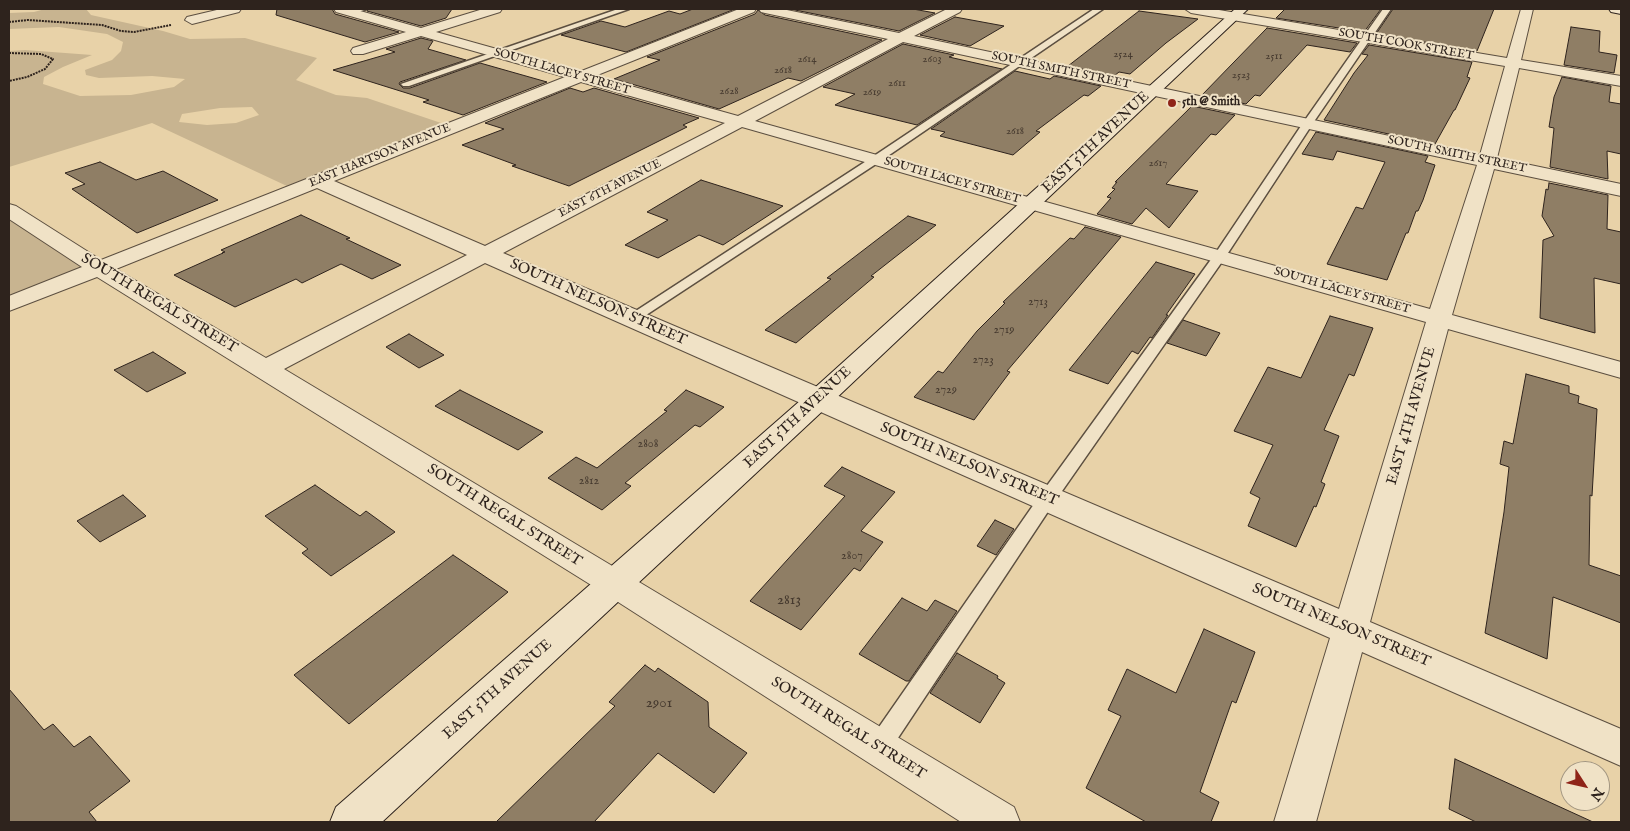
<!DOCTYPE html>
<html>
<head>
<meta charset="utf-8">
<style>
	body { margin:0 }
	#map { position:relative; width:1630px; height:831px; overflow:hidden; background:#e8d2a8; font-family:"IM FELL English",serif }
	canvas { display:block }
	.frame { position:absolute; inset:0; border:10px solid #2e231d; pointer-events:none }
	.north { position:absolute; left:1560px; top:761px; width:50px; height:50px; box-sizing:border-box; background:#f0e2c6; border:1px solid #a29682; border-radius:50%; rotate:125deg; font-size:14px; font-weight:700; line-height:20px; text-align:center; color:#2e231d }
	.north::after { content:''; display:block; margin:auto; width:18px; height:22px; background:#8f2418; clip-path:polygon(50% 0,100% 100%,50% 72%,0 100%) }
</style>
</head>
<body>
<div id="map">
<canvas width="1630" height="831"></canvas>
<div class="frame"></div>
<div class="north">N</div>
</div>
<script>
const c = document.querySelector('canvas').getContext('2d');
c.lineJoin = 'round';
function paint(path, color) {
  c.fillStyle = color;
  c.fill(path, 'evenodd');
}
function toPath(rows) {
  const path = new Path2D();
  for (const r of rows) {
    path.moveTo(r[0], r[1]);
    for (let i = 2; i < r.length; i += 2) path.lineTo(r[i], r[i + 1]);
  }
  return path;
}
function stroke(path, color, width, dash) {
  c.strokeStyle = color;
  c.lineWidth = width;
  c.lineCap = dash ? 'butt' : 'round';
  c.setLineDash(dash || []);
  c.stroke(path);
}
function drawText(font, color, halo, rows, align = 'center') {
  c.font = font + ' "IM FELL English",serif';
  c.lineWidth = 4;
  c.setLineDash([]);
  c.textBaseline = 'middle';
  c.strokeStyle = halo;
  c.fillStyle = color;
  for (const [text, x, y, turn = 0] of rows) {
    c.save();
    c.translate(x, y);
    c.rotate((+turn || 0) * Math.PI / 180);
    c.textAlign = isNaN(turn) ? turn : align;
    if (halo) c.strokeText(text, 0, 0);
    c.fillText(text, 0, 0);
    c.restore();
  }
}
paint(toPath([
	[45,9,86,9,91,15,163,31,190,39,245,38,317,58,296,80,336,95,367,98,447,125,289,187,152,123,9,167,9,51,25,50,92,55,63,67,44,77,43,84,80,96,131,95,174,87,185,79,152,76,99,78,86,75,85,70,112,60,121,51,123,42,107,34,59,27,9,29,9,13,34,12],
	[252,107,259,115,236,123,207,125,179,122,182,114,220,108],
	[9,217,87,269,9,299]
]), '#c8b490');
const building = toPath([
	[277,9,332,9,335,14,399,32,365,42,276,15,277,9],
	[369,9,452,9,446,18,421,26,367,11,369,9],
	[693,9,735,9,626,52,561,35,601,21,625,27,669,11,680,14,693,9],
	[790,9,913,9,935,13,899,31,790,9],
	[1285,9,1381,9,1364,32,1276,18,1285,9],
	[1393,9,1494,9,1477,51,1376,34,1393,9],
	[758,10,765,15,882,40,801,81,788,78,719,109,614,79,660,60,647,57,755,14,758,10],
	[1139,11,1198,19,1166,43,1130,74,1119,72,1114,76,1068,66,1139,11],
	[955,17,1004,26,970,46,920,35,955,17],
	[1571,27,1600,31,1599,52,1617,55,1614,73,1564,65,1571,27],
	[1267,28,1357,43,1350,52,1307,45,1260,96,1255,95,1246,104,1202,95,1267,28],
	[421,38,433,41,428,49,466,60,400,82,399,84,403,88,410,88,480,63,547,82,463,115,423,102,429,100,333,70,395,52,386,49,421,38],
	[903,44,954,55,949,57,1002,69,917,125,835,105,855,94,823,87,903,44],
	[1369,45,1472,62,1467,77,1470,78,1455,110,1454,110,1435,144,1324,120,1354,73,1368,55,1362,54,1369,45],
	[1015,71,1050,79,1054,76,1101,86,1088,96,1084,95,1036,131,1040,132,1013,155,940,136,945,132,931,129,1015,71],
	[1562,77,1611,86,1609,102,1621,104,1621,154,1607,151,1608,179,1550,167,1554,128,1549,127,1554,97,1562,77],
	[570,88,583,92,594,88,699,118,683,125,687,127,569,186,512,166,516,165,462,145,504,129,485,123,570,88],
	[1192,106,1235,115,1216,135,1211,134,1166,184,1198,191,1169,228,1146,208,1132,224,1097,214,1111,198,1107,197,1115,189,1112,188,1117,182,1115,182,1192,106],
	[1316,132,1428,156,1425,162,1435,165,1423,200,1418,211,1416,211,1408,233,1406,233,1387,280,1327,264,1356,207,1363,209,1385,162,1337,151,1333,160,1302,154,1316,132],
	[100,162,136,180,163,171,218,200,137,233,72,189,85,184,65,173,100,162],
	[701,180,783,206,723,245,699,235,658,258,625,245,668,220,647,212,701,180],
	[1549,183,1608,195,1607,229,1621,232,1621,284,1594,278,1595,333,1540,318,1543,240,1554,236,1542,216,1546,189,1548,190,1549,183],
	[301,215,350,238,346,239,401,265,372,279,341,264,302,283,296,279,235,307,174,275,223,253,222,253,225,252,221,250,301,215],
	[908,216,936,225,871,276,874,277,796,343,765,330,831,279,827,278,908,216],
	[1085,227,1121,237,1007,371,1010,372,974,420,914,397,938,371,943,373,977,331,1005,303,1003,302,1070,238,1074,239,1085,227],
	[1156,262,1195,274,1166,315,1168,315,1152,338,1150,337,1138,354,1132,351,1108,384,1069,370,1156,262],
	[1330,316,1373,328,1354,376,1349,374,1324,430,1339,436,1321,482,1325,484,1316,507,1314,506,1296,547,1248,526,1260,498,1250,493,1273,445,1234,431,1268,367,1301,378,1330,316],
	[1183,320,1220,333,1206,356,1167,343,1183,320],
	[409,334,444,355,419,368,386,347,409,334],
	[153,352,186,373,147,392,114,370,153,352],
	[1526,374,1569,386,1569,393,1579,396,1578,403,1597,409,1592,496,1590,495,1589,565,1621,576,1621,623,1553,597,1547,659,1485,633,1504,512,1509,467,1500,464,1504,441,1513,444,1526,374],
	[460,390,543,432,518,450,435,406,460,390],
	[686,390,724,407,700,427,695,425,625,483,631,486,602,510,548,478,576,457,597,468,667,411,664,410,686,390],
	[842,467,895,492,861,531,883,542,860,571,854,568,801,630,750,601,845,496,824,486,842,467],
	[315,485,360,516,366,511,395,532,331,576,302,553,308,549,265,516,315,485],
	[123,495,146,516,100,542,77,521,123,495],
	[995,520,1014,529,996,555,977,546,995,520],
	[453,555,508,592,349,724,294,675,453,555],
	[902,598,927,611,935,600,957,611,909,681,906,681,859,654,902,598],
	[1204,629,1255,652,1236,703,1232,701,1200,792,1219,802,1211,822,1146,822,1086,788,1121,716,1108,710,1127,669,1176,693,1204,629],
	[957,653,998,676,997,678,1005,683,980,723,930,693,957,653],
	[645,665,655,672,658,668,708,702,709,727,747,753,714,793,658,753,594,822,496,822,615,706,609,702,645,665],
	[9,689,44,730,53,724,74,747,90,736,130,781,89,812,97,822,9,822,9,689],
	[1455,759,1593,822,1476,822,1449,809,1455,759]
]);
paint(building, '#8f7e65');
stroke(building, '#2e231d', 1);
const lane = toPath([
	[355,9,367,9,352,14,348,12,355,9],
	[618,9,629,9,409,86,403,86,401,84,618,9],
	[1094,9,1103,9,879,162,637,321,627,321,625,318,871,158,1094,9],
	[1383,9,1391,9,1313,123,1226,256,1053,504,886,756,878,759,870,756,866,748,870,740,1041,494,1215,254,1303,123,1383,9]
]);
const street = toPath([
	[221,9,241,9,239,12,192,24,185,20,187,17,221,9],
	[334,9,353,9,421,28,483,9,502,9,500,12,436,32,579,72,739,9,756,9,754,12,595,76,738,116,888,39,765,13,761,12,759,9,782,9,899,33,947,9,962,9,960,12,914,36,1480,155,1505,66,1191,13,1185,9,1213,9,1507,58,1521,9,1533,9,1521,60,1621,76,1621,86,1519,68,1497,158,1621,184,1621,196,1494,169,1452,315,1621,362,1621,378,1448,329,1370,622,1621,729,1621,766,1362,652,1316,822,1274,822,1330,638,485,263,284,369,1014,807,1020,822,961,822,604,593,97,277,9,311,9,296,82,267,9,219,9,204,16,206,101,260,565,77,421,36,363,54,353,54,351,51,353,48,406,32,336,12,334,9],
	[903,42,1477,165,1430,309,755,121,903,42],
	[581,82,725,123,485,246,334,181,581,82],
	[742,127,1426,322,1339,609,503,253,742,127],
	[317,188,467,255,266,358,116,269,317,188]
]);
const secondary = toPath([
	[1235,9,1248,9,829,405,382,822,330,822,336,807,809,393,1235,9],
	[1609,9,1621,9,1621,14,1611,12,1609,9]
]);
stroke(lane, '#5c4f40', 3);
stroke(street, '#5c4f40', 2);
stroke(secondary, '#2e231d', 2);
stroke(toPath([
	[9,22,28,20,102,25,121,31,134,32,171,25],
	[9,53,41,54,53,59,45,69,27,77,9,81]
]), '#2e231d', 2, [2, 1]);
paint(lane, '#f0e2c6');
paint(street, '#f0e2c6');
paint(secondary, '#f0e2c6');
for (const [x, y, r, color] of [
	[1172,103,5,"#8f2418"]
]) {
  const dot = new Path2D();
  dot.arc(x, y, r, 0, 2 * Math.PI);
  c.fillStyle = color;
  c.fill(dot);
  stroke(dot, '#f0e2c6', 2);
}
drawText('11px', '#463a2f', null, [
	["2524",1123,55],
	["2511",1274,57],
	["2614",807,60],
	["2603",932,60],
	["2618",783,71],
	["2523",1241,76],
	["2611",897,84],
	["2628",729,92],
	["2619",872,93],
	["2618",1015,132],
	["2617",1158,164]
]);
drawText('12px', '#2e231d', '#f0e2c6', [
	["SOUTH COOK STREET",1406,45,10],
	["SOUTH SMITH STREET",1061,71,12],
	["SOUTH LACEY STREET",562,72,16],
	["SOUTH SMITH STREET",1457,155,12],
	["EAST HARTSON AVENUE",380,156,-22],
	["SOUTH LACEY STREET",952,181,16],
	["EAST 6TH AVENUE",610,189,-27],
	["SOUTH LACEY STREET",1342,291,16]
]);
drawText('bold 12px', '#2e231d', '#f0e2c6', [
	["5th @ Smith",1182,103]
], 'left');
drawText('12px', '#463a2f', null, [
	["2713",1038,303],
	["2719",1004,331],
	["2723",983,361],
	["2729",946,391],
	["2808",648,445],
	["2812",589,482],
	["2807",852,557]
]);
drawText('15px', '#2e231d', '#f0e2c6', [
	["EAST 5TH AVENUE",1096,143,-43],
	["SOUTH NELSON STREET",598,303,24],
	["SOUTH REGAL STREET",159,304,31],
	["EAST 4TH AVENUE",1412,416,-74],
	["EAST 5TH AVENUE",798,418,-43],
	["SOUTH NELSON STREET",969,465,23],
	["SOUTH REGAL STREET",504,516,32],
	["SOUTH NELSON STREET",1341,626,23],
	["EAST 5TH AVENUE",498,690,-42],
	["SOUTH REGAL STREET",848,729,32]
]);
drawText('15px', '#463a2f', null, [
	["2813",789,601],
	["2901",659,704]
]);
</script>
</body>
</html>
